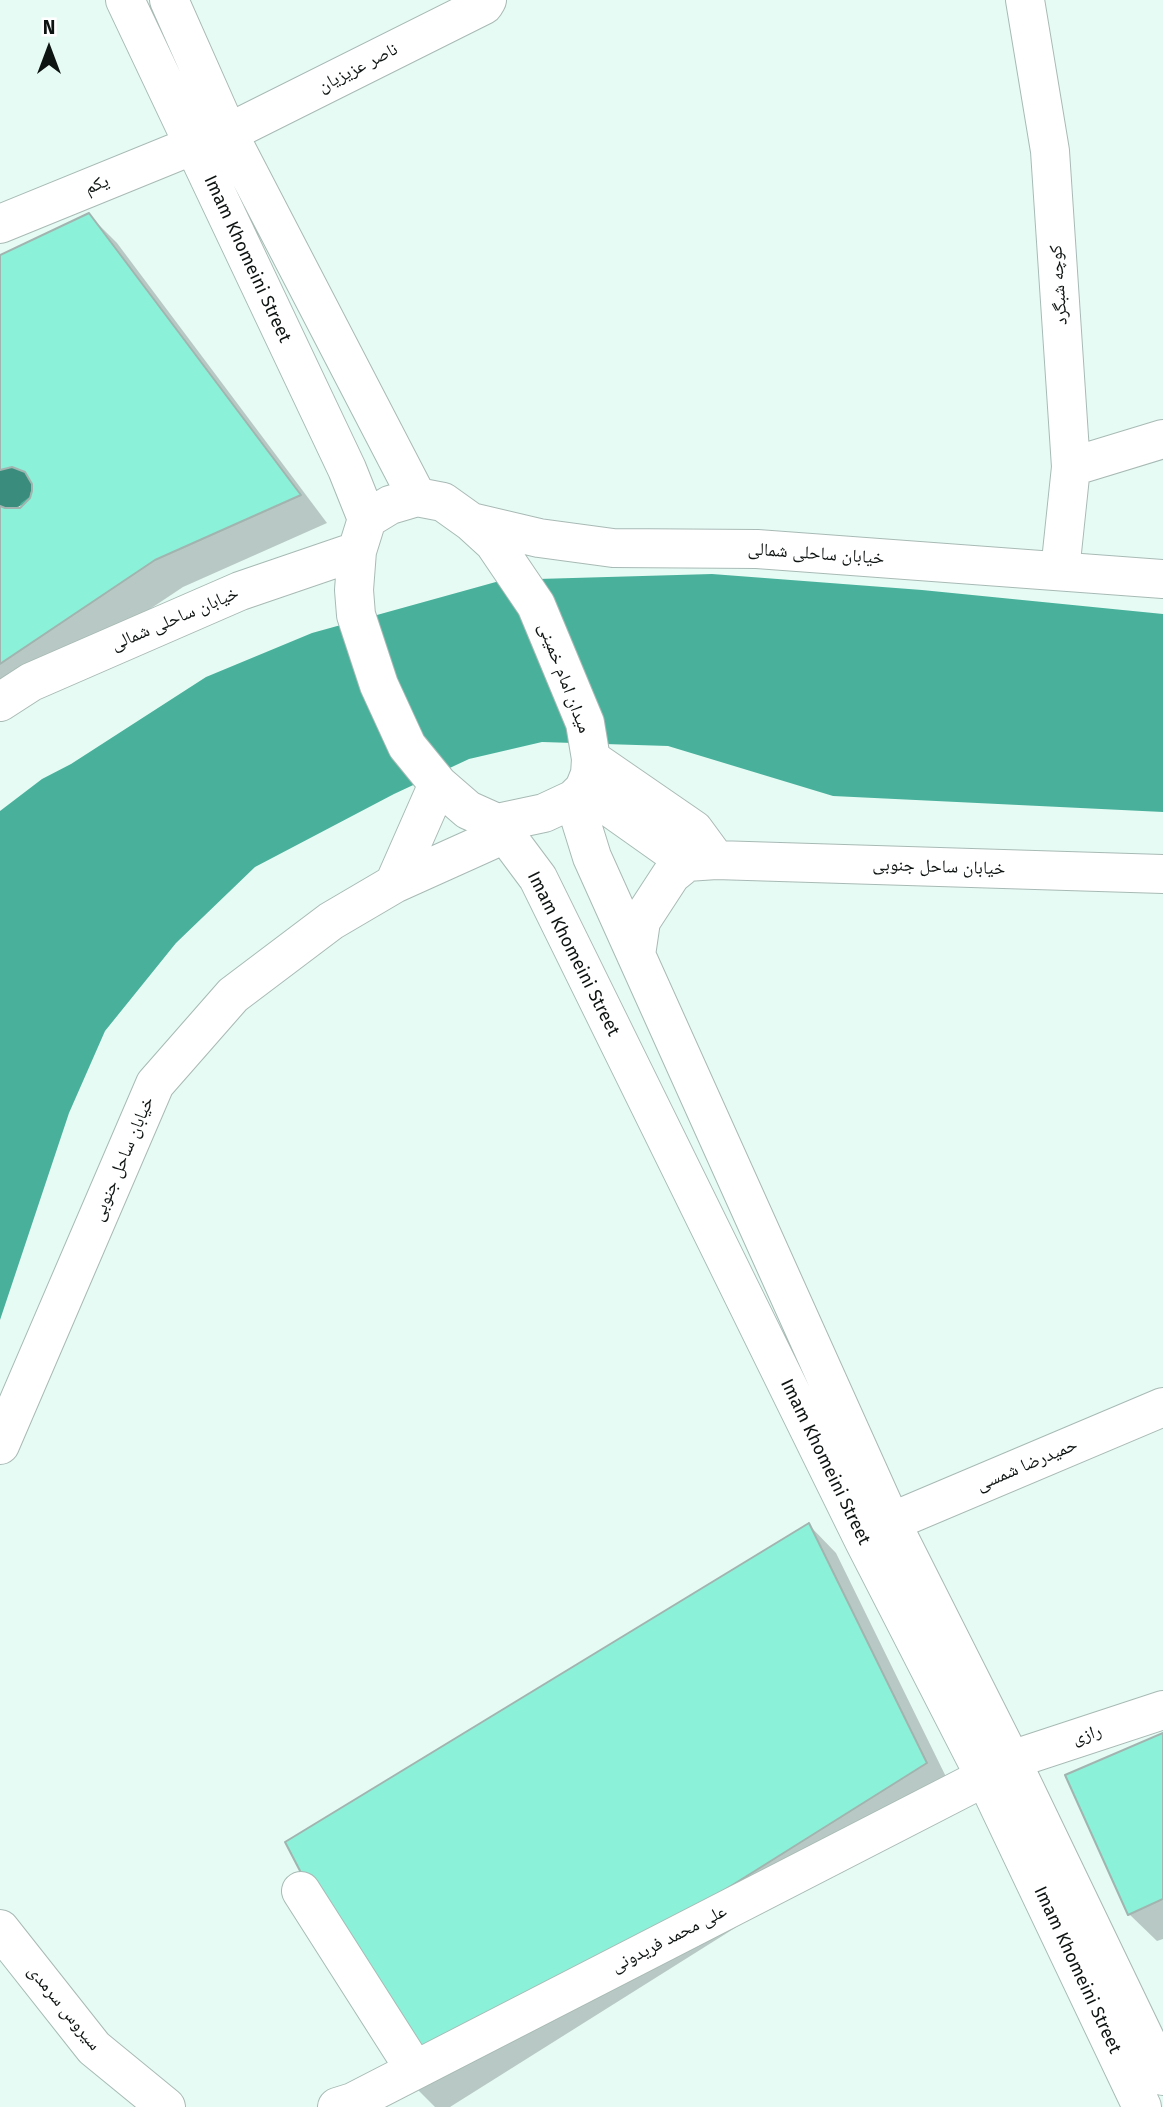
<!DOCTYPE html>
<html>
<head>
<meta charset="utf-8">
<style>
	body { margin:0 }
	#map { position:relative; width:1163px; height:2107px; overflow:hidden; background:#e7fbf5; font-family:"Fira Sans",sans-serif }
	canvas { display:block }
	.north { position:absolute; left:14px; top:14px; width:70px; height:70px; -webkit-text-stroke:5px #fff; paint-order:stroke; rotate:0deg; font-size:19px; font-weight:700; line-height:28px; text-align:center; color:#0e1412 }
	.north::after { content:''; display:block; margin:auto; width:24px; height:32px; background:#0e1412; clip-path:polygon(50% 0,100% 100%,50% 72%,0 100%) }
</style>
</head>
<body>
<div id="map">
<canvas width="1163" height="2107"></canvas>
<div class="north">N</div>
</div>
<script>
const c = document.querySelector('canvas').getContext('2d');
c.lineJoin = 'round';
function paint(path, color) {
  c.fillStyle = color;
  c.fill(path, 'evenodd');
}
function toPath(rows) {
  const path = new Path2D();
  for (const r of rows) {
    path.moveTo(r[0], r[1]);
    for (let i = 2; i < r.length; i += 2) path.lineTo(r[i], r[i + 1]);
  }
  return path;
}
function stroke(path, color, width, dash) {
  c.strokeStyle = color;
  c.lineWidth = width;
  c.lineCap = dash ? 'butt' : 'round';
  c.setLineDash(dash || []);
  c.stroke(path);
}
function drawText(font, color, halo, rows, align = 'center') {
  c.font = font + ' "Fira Sans","Noto Naskh Arabic",sans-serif';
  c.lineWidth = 7;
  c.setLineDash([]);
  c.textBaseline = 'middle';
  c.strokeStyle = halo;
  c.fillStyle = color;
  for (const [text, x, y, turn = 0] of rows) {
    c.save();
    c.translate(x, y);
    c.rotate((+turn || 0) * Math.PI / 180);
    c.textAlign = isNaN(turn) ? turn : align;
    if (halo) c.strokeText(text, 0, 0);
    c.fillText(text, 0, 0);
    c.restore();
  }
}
paint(toPath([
	[12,467,25,472,32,484,30,498,25,504,12,509,0,506,0,470],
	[712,574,922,590,1163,614,1163,812,833,796,668,746,542,742,469,759,394,794,255,867,176,943,105,1031,69,1113,0,1320,0,811,42,779,71,764,206,677,312,633,503,580]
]), '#49b19b');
paint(toPath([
	[89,215,117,243,327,523,183,587,0,709,0,257],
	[35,493,27,506,18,509,21,503],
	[809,1525,836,1553,953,1791,450,2107,435,2107,413,2085],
	[1163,1734,1163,1939,1157,1941,1129,1914]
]), '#0003');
const building = toPath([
	[89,213,301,495,155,560,0,664,0,506,5,508,20,508,30,498,32,491,32,484,25,472,12,467,0,470,0,255,89,213],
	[809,1523,927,1763,412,2086,285,1842,809,1523],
	[1163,1733,1163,1899,1128,1915,1065,1775,1163,1733]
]);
paint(building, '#8bf1d8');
stroke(building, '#a2b4af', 2);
const minor = toPath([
	[1025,0,1050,151,1071,467,1060,571],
	[228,133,484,5,487,0],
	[0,224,194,145],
	[1071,467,1163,439],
	[891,1522,1163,1407],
	[1011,1760,1163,1710],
	[301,1891,415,2070],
	[0,1929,94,2048,166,2107],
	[337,2107,353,2102,985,1777]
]);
const major = toPath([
	[125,0,347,469,367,519],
	[169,0,228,133,417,497],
	[417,497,443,502,471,522,494,543,536,605,585,723,591,759,590,774,584,789,574,799,544,813,497,823,468,810,438,784,407,746,379,685,356,615,354,590,357,551,367,519,390,505,417,497],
	[471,522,539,538,613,548,757,549,1163,579],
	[0,702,31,682,240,591,357,551],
	[591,759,694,830,716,860],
	[584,789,687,862,716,860,1163,874],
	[574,799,592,857,891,1522,1011,1760,1163,2076],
	[497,823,538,878,864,1541,985,1777,1142,2107],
	[394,884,438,784],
	[636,955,641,921,671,875,687,862],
	[0,1445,155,1084,233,995,331,921,394,884,505,834]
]);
stroke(minor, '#a8bab5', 40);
stroke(major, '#a8bab5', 40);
stroke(minor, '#fff', 38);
stroke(major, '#fff', 38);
drawText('18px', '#0e1412', '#fff', [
	["ناصر عزیزیان",358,68,-27],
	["یکم",97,185,-22],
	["Imam Khomeini Street",247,259,65],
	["کوچه شبگرد",1059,285,-94],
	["خیابان ساحلی شمالی",816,554,4],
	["خیابان ساحلی شمالی",175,619,-23],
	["میدان امام خمینی",564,678,69],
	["خیابان ساحل جنوبی",939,867,2],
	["Imam Khomeini Street",573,954,63],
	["خیابان ساحل جنوبی",123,1159,-67],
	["Imam Khomeini Street",825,1462,64],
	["حمیدرضا شمسی",1027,1465,-23],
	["رازی",1087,1735,-18],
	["علی محمد فریدونی",669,1939,-27],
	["Imam Khomeini Street",1077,1970,65],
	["سیروس سرمدی",64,2008,51]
]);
</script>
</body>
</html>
